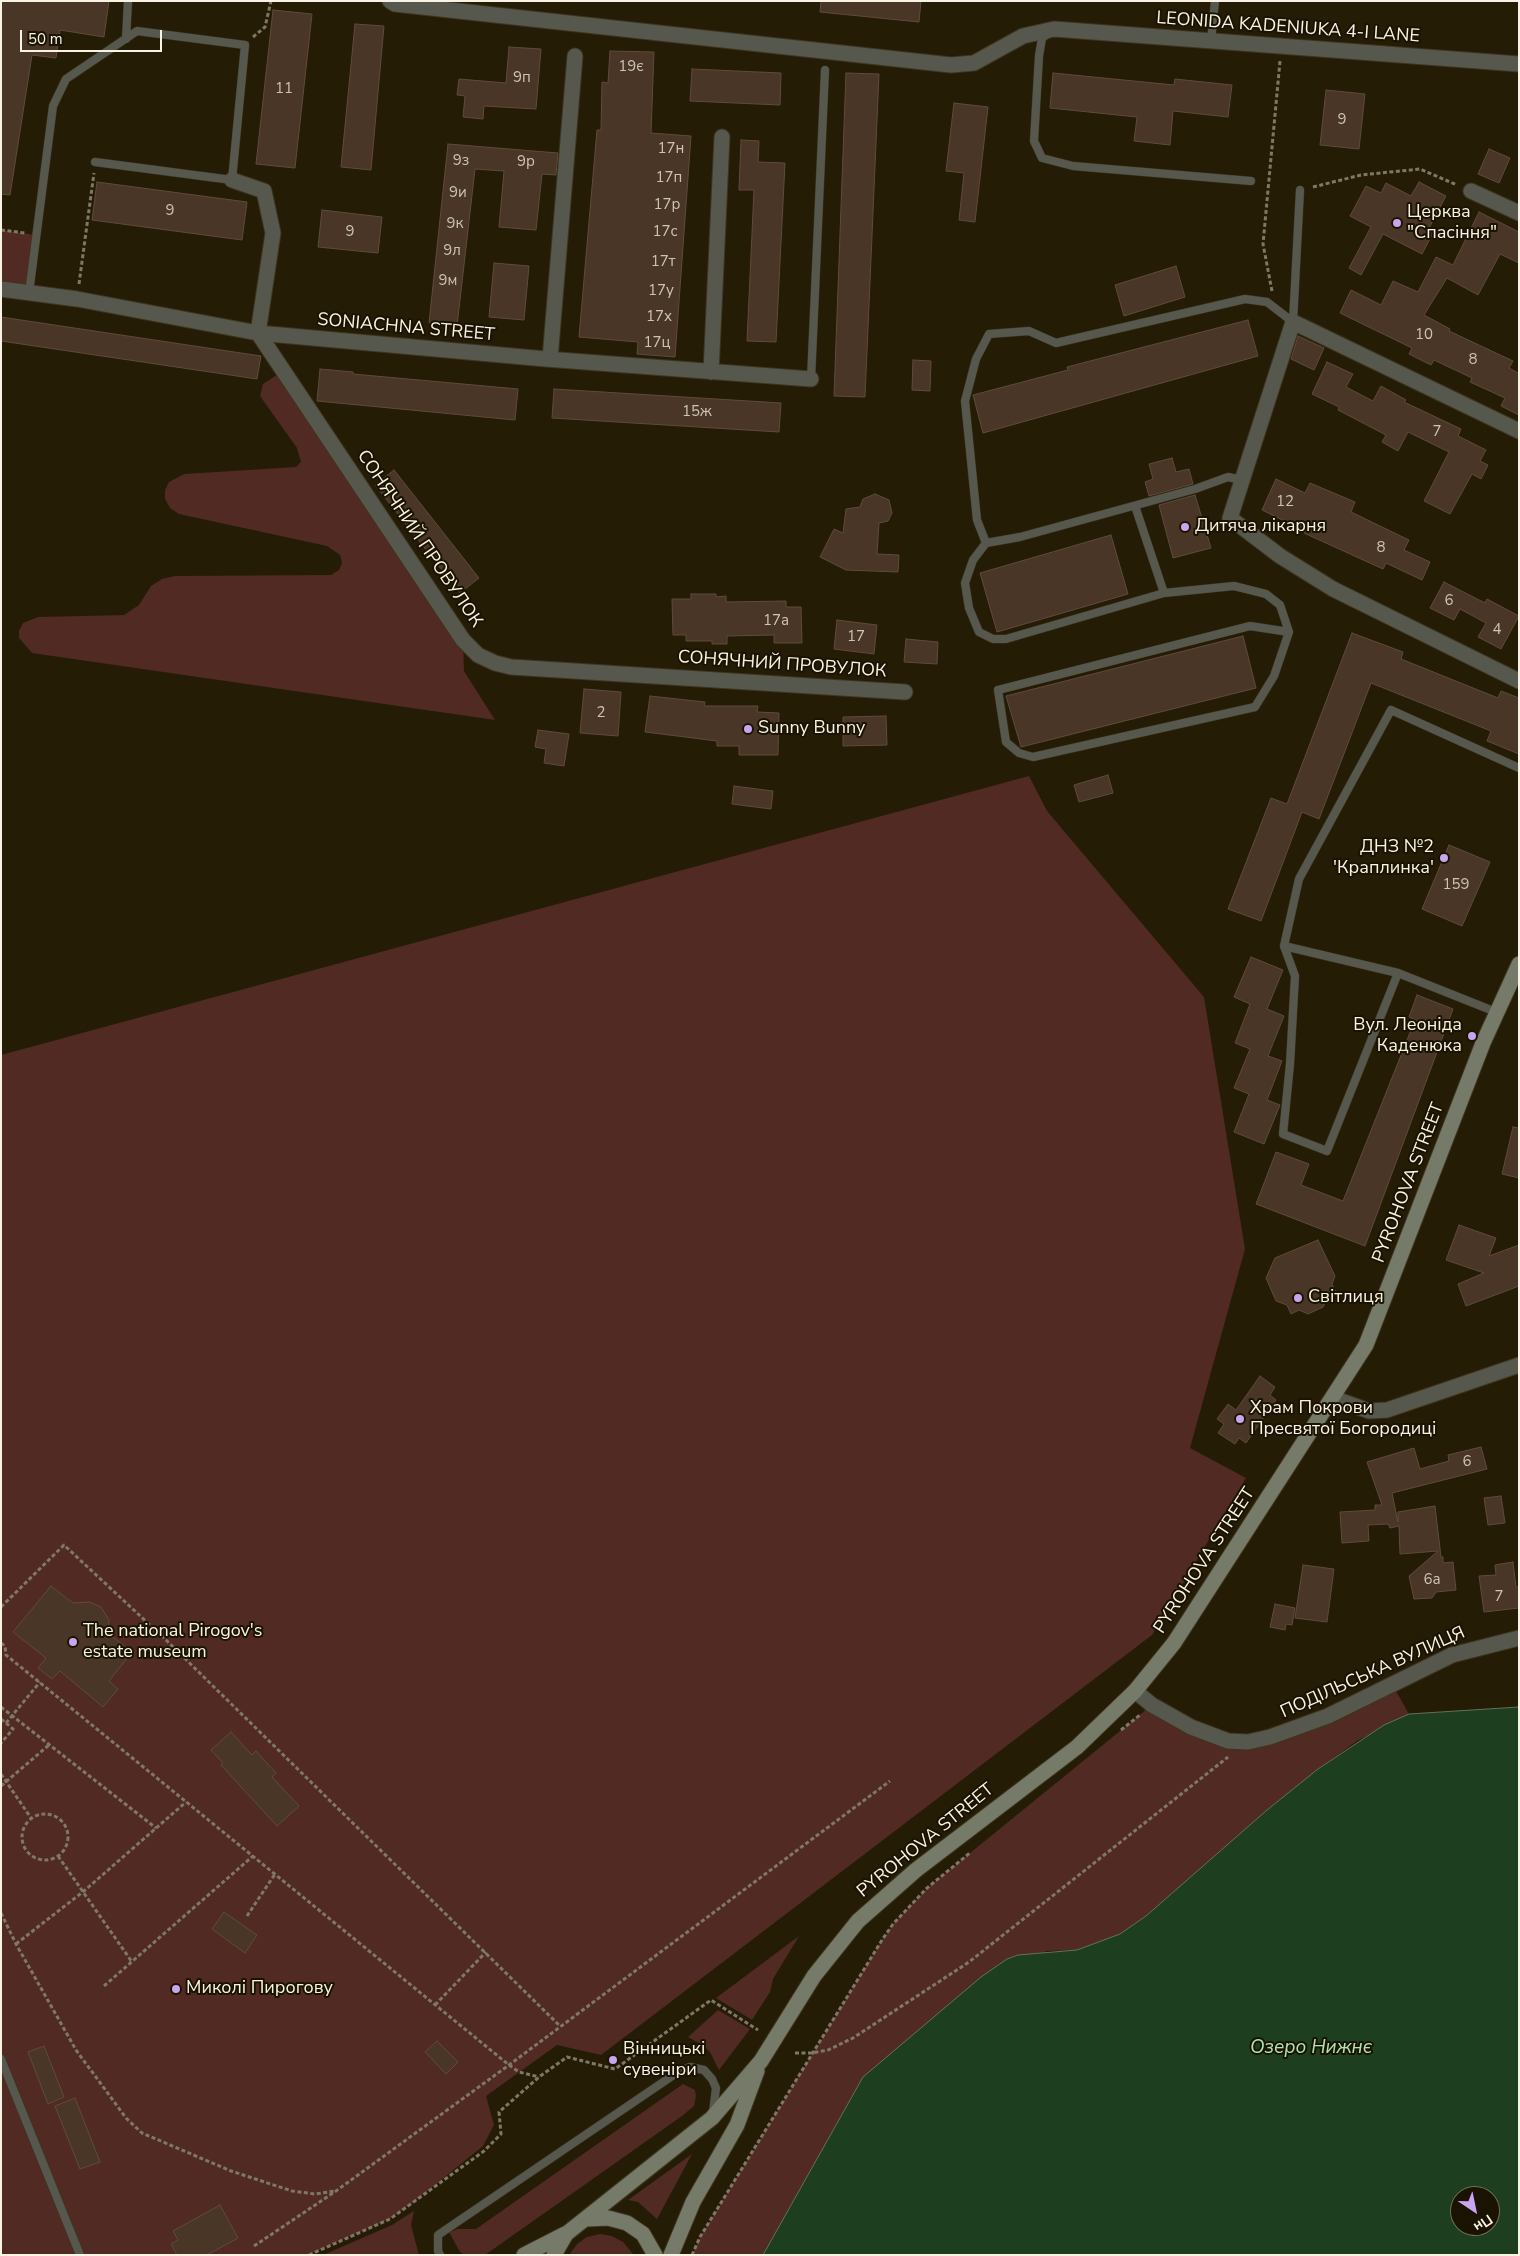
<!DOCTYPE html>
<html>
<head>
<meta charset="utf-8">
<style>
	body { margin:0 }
	#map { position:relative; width:1520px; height:2256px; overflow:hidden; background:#251c06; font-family:"Nunito Sans",sans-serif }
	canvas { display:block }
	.frame { position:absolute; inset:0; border:2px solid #f9f3e6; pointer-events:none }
	.north { position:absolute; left:1450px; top:2186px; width:50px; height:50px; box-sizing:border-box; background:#1b1301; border:1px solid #746d5d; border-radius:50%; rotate:146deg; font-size:14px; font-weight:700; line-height:20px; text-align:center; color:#f9f3e6 }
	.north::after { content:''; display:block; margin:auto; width:18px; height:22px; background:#c7a6ef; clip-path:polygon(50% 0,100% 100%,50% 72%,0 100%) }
	.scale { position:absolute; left:20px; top:30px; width:142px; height:22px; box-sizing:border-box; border:2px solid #f9f3e6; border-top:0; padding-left:6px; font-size:15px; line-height:18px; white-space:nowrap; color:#f9f3e6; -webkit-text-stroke:4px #1b1301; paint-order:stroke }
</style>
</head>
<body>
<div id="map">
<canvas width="1520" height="2256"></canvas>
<div class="frame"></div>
<div class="north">Пн</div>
<div class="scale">50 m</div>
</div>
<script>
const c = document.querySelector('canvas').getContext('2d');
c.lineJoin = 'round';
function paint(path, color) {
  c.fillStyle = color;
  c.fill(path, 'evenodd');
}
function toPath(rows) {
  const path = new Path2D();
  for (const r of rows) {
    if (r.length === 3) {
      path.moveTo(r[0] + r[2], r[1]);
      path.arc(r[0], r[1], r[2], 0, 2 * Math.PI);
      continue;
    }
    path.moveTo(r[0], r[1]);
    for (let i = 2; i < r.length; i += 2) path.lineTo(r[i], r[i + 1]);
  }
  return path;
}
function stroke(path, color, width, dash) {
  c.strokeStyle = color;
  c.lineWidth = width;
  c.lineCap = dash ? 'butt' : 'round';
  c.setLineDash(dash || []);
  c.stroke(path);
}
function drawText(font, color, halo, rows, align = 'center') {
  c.font = font + ' "Nunito Sans",sans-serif';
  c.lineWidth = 4;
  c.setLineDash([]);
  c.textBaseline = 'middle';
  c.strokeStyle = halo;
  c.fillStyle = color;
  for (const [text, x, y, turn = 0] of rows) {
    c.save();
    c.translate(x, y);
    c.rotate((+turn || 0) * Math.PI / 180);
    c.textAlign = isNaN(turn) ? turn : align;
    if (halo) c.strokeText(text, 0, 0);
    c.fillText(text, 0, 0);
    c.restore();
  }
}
paint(toPath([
	[1,230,36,235,29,293,1,289],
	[283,371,463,640,464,671,495,720,32,653,19,638,19,631,23,623,38,617,124,615,139,605,151,586,162,579,175,576,331,575,339,570,342,563,340,555,327,546,179,514,170,508,165,499,165,490,169,482,184,474,296,467,301,462,297,448,260,396,263,384],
	[1029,776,1047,811,1204,997,1245,1249,1190,1448,1246,1478,1152,1635,601,2055,557,2045,486,2096,494,2125,483,2146,414,2202,390,2219,308,2255,1,2255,1,1055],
	[1392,1684,1409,1714,1357,1741,1318,1769,1267,1810,1146,1916,1120,1934,1101,1943,1077,1950,1046,1951,863,2077,763,2255,692,2255,700,2237,882,1940,893,1924,927,1888,1152,1705,1248,1741],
	[799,1936,773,1979,770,1992,752,2020,716,1998],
	[718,2010,750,2029,719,2070,710,2052,704,2046,688,2037],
	[683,2084,695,2090,696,2096,694,2106,682,2116,485,2255,464,2255,460,2252,449,2232,458,2229,476,2229],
	[692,2154,657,2219,638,2202,628,2200],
	[414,2211,411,2225,419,2255,323,2255,392,2225],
	[600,2234,612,2236,623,2242,634,2255,569,2255,577,2244,587,2237]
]), '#502a23');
const water = toPath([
	[1519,1707,1519,2255,763,2255,863,2077,981,1977,1007,1959,1018,1955,1077,1950,1120,1934,1146,1916,1267,1810,1318,1769,1384,1725,1409,1714,1519,1707],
	[1460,2196,1490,2196,1490,2226,1460,2226,1460,2196]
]);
paint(water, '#1e3e20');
stroke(water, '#60745b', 1);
const building = toPath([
	[1,1,109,1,104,37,60,30,56,58,32,55,10,195,1,194,1,1],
	[821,1,921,1,919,22,820,12,821,1],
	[273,10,312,14,295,168,256,164,273,10],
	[355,24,384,26,371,170,341,167,355,24],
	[509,47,541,49,536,109,484,106,483,119,463,117,465,96,457,95,459,79,506,83,509,47],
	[610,51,654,52,651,133,691,136,675,357,637,354,638,342,579,337,597,130,601,130,602,82,608,83,610,51],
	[692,69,781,73,780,105,690,101,692,69],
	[846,73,879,74,865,397,834,396,846,73],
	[1053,73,1174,85,1175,79,1232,85,1228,117,1173,111,1170,145,1134,141,1137,117,1050,108,1053,73],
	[1326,90,1365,94,1359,149,1320,145,1326,90],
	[954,103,988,107,975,222,959,220,964,173,946,171,954,103],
	[741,140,759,141,758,162,785,163,776,342,747,341,754,190,739,190,741,140],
	[448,144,558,153,556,175,542,174,536,230,499,227,504,171,475,169,457,326,429,323,448,144],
	[1489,149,1510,158,1499,183,1478,174,1489,149],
	[97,182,247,202,242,240,92,220,97,182],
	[1419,182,1446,196,1428,230,1433,233,1422,254,1383,234,1361,275,1349,268,1371,227,1350,216,1366,186,1381,193,1386,183,1411,196,1419,182],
	[322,210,382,217,378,253,318,247,322,210],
	[1479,212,1519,232,1519,263,1500,254,1478,295,1447,278,1424,315,1450,329,1449,331,1513,361,1509,368,1518,373,1519,370,1519,415,1501,406,1505,398,1470,382,1472,378,1434,360,1431,365,1409,354,1412,348,1340,313,1351,290,1381,305,1393,281,1418,292,1436,257,1453,265,1479,212],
	[494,263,529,266,524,320,489,317,494,263],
	[1176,266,1185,297,1124,316,1115,285,1176,266],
	[1,317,261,356,257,379,1,341,1,317],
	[1248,320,1258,356,983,433,973,395,1068,370,1067,367,1248,320],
	[1298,336,1324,348,1314,370,1291,359,1298,336],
	[913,360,931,361,930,391,912,390,913,360],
	[1327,362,1353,374,1346,387,1373,401,1381,386,1406,400,1404,402,1461,429,1458,436,1486,450,1480,461,1488,465,1481,479,1472,474,1450,514,1424,501,1449,452,1408,432,1398,451,1382,442,1386,435,1338,410,1339,407,1312,394,1327,362],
	[320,369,353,372,353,374,518,389,515,420,317,401,320,369],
	[554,389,781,403,779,432,552,418,554,389],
	[1172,458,1176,472,1189,469,1193,484,1149,496,1145,482,1153,479,1149,464,1172,458],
	[394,470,479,578,460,593,375,485,394,470],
	[1276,479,1305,493,1310,483,1355,502,1351,512,1409,540,1404,550,1430,562,1422,580,1386,563,1383,569,1304,533,1305,531,1262,510,1276,479],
	[875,494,889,500,892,513,888,521,879,523,877,554,899,555,898,572,846,570,820,557,834,529,843,533,846,509,860,507,863,499,875,494],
	[1195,495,1211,548,1173,558,1159,505,1195,495],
	[1111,535,1128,594,997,632,980,573,1111,535],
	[1444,582,1485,603,1487,599,1519,616,1501,649,1478,637,1486,623,1460,609,1454,620,1430,608,1444,582],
	[691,594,716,594,716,597,726,596,726,602,786,601,786,607,801,607,802,643,774,643,774,635,727,636,727,644,712,644,712,641,686,641,686,635,673,635,672,599,691,599,691,594],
	[837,620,877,625,874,654,834,649,837,620],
	[1352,633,1403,652,1401,659,1498,698,1501,691,1519,698,1519,754,1487,741,1491,731,1371,683,1319,819,1302,812,1261,921,1228,909,1271,798,1287,804,1352,633],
	[1243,636,1256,688,1021,747,1006,696,1243,636],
	[906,639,938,642,937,664,904,662,906,639],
	[584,689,621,692,618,736,580,733,584,689],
	[650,696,705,702,704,706,758,706,757,712,779,713,778,755,739,755,739,746,717,746,717,741,645,732,650,696],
	[886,716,887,745,843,746,843,717,886,716],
	[538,730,569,734,564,766,544,763,546,749,535,747,538,730],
	[1108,775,1113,793,1079,802,1074,785,1108,775],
	[734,786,773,791,771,809,732,804,734,786],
	[1449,845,1490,862,1462,926,1422,909,1449,845],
	[1251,957,1283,970,1267,1009,1284,1016,1268,1056,1282,1061,1267,1100,1280,1105,1264,1144,1234,1132,1249,1094,1234,1088,1250,1049,1235,1043,1250,1004,1234,997,1251,957],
	[1417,995,1453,1009,1365,1246,1256,1204,1276,1152,1309,1164,1301,1185,1343,1201,1415,1020,1409,1017,1417,995],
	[1513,1127,1519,1128,1519,1178,1502,1174,1513,1127],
	[1459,1225,1496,1238,1489,1256,1519,1245,1519,1286,1466,1306,1458,1284,1484,1273,1446,1260,1459,1225],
	[1318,1240,1335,1276,1332,1284,1337,1294,1327,1299,1323,1307,1308,1314,1299,1310,1291,1314,1287,1305,1276,1301,1266,1278,1275,1258,1318,1240],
	[1260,1376,1275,1387,1270,1395,1276,1400,1246,1443,1239,1438,1235,1444,1218,1433,1224,1424,1217,1419,1228,1404,1236,1410,1260,1376],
	[1481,1447,1487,1469,1392,1493,1398,1522,1398,1512,1435,1506,1441,1557,1443,1557,1443,1563,1453,1562,1456,1590,1436,1592,1432,1598,1414,1599,1409,1576,1438,1551,1400,1554,1399,1526,1390,1528,1388,1524,1368,1525,1369,1541,1342,1543,1340,1512,1375,1510,1375,1505,1382,1505,1367,1462,1414,1448,1420,1469,1449,1461,1448,1455,1481,1447],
	[1501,1496,1505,1523,1488,1525,1484,1498,1501,1496],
	[1513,1562,1516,1587,1519,1587,1519,1608,1484,1612,1479,1576,1496,1575,1495,1565,1513,1562],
	[1303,1565,1334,1569,1327,1622,1295,1618,1303,1565],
	[51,1586,73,1603,89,1602,101,1607,109,1620,108,1633,132,1652,109,1681,118,1689,103,1707,60,1671,52,1679,38,1668,46,1658,13,1632,51,1586],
	[1275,1604,1295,1608,1292,1625,1286,1624,1285,1630,1270,1627,1275,1604],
	[231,1732,252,1755,256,1751,276,1773,272,1777,299,1806,277,1826,221,1765,223,1763,211,1750,231,1732],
	[224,1912,257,1935,245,1953,212,1929,224,1912],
	[437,2041,458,2062,446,2074,425,2052,437,2041],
	[44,2046,64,2097,48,2104,28,2052,44,2046],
	[75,2098,100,2162,80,2169,55,2106,75,2098],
	[220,2205,238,2238,207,2255,177,2255,171,2244,178,2240,173,2231,220,2205]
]);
paint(building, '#4a3627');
stroke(building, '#5f4b3b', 1);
const lane = toPath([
	[1049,33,1042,38,1039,56,1034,141,1042,158,1073,166,1251,181],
	[126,39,128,1],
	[1211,41,1215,1],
	[29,293,53,106,66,79,137,31,245,45,232,180,95,162],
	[1293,322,1300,190],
	[811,379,825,70],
	[1242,480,1228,477,1195,489,1020,537,986,543,977,520,965,401,976,359,989,334,1029,331,1056,343,1245,299,1267,302,1293,322],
	[986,543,973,560,965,583,969,608,979,632,993,639,1006,639,1164,593,1135,506],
	[1164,593,1234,586,1266,594,1280,605,1289,632,1274,676,1255,707,1033,757,1019,753,1006,742,998,690,1250,626,1289,632],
	[1284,946,1398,973],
	[1496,1012,1398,973,1327,1151,1283,1134,1290,1064,1295,976,1284,946,1299,879,1391,710,1519,768],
	[1,2059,80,2255],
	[440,2255,438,2251,438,2235,678,2072,690,2067,704,2070,712,2079,716,2088,713,2112]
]);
const street = toPath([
	[390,1,395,4,951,65,974,63,1023,36,1054,29,1519,64],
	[232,180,264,191,273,233,258,333,463,640,478,655,495,663,511,667,905,692],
	[1471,191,1519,213],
	[1,289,77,299,258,333,546,359,811,379],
	[550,359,575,56],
	[711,372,722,137],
	[1519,431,1293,322,1230,518,1280,556,1333,589,1519,681],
	[1333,1398,1369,1411,1387,1410,1519,1365],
	[1135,1691,1152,1705,1191,1727,1228,1741,1248,1742,1270,1737,1328,1716,1452,1655,1519,1638]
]);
const secondary = toPath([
	[587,2219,608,2218,627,2223,643,2234,655,2255],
	[524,2255,565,2234],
	[554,2255,566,2234,712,2118,761,2061,814,1976,858,1921,916,1870,1077,1747,1135,1691,1174,1643,1366,1345,1483,1043,1519,964],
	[671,2255,693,2202,737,2125,757,2071]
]);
stroke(lane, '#3e3621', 9);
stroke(street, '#3e3621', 17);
stroke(secondary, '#3e3621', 17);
stroke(toPath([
	[253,37,265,27,271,1],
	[1313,187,1361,175,1420,169,1457,185],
	[1,230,25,233],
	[79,284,94,173],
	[1272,291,1263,244,1280,61],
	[1,1607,64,1545,166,1640,560,2026],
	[1,1643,5,1646,6,1655,509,2065,519,2072,539,2077],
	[1,1707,156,1828],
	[1,1719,13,1729,1,1743],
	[6,1723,40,1682],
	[1121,1730,1140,1715],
	[1,1774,31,1818],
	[1,1786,49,1745],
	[45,1837,23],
	[58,1856,132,1962],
	[1,1913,16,1944,76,2050,126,2118,142,2133,231,2171,292,2191,315,2194,335,2191],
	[247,1916,275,1874],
	[16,1944,84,1891,186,1802],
	[104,1986,253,1856],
	[435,2005,486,1952],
	[795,2053,812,2053,828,2050,853,2038,969,1962,1228,1757],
	[254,2246,336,2191,509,2065,890,1781],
	[309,2255,390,2219,484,2151,501,2134,499,2112,539,2077,567,2057,615,2069,711,2000,758,2030],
	[692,2255,700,2237,882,1940,893,1924,927,1888,971,1852]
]), '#807866', 3, [4, 2.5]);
stroke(lane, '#56584e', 8);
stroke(street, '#56584e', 15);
stroke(secondary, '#767a69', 15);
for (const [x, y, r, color] of [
	[1397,223,5,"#c7a6ef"],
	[1185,527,5,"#c7a6ef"],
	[748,729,5,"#c7a6ef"],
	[1444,858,5,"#c7a6ef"],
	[1472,1036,5,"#c7a6ef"],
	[1298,1298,5,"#c7a6ef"],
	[1240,1419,5,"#c7a6ef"],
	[73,1642,5,"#c7a6ef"],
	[176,1989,5,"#c7a6ef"],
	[613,2060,5,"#c7a6ef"]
]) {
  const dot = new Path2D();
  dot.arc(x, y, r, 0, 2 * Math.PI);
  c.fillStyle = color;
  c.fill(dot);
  stroke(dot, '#1b1301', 2);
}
drawText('15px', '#cdc4b6', null, [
	["19є",631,67],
	["9п",522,78],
	["11",284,89],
	["9",1342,120],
	["17н",671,149],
	["9з",461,161],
	["9р",526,162],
	["17п",669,178],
	["9и",458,193],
	["17р",667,205],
	["9",170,211],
	["9к",455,224],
	["9",350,232],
	["17с",665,232],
	["9л",452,251],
	["17т",663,262],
	["9м",448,281],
	["17у",661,291],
	["17х",659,317],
	["10",1424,335],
	["17ц",657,343],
	["8",1473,360],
	["15ж",697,412],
	["7",1437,432],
	["12",1285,502],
	["8",1381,548],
	["6",1449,601],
	["17а",776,621],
	["4",1497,630],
	["17",856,637],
	["2",601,713],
	["159",1456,885],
	["6",1467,1462],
	["6а",1432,1580],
	["7",1499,1597]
]);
drawText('18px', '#f9f3e6', '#1b1301', [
	["LEONIDA KADENIUKA 4-I LANE",1288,28,4],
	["SONIACHNA STREET",406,328,5],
	["СОНЯЧНИЙ ПРОВУЛОК",419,539,56],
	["СОНЯЧНИЙ ПРОВУЛОК",782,665,4],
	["PYROHOVA STREET",1409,1183,-69],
	["PYROHOVA STREET",1205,1561,-57],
	["ПОДІЛЬСЬКА ВУЛИЦЯ",1373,1673,-24],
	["PYROHOVA STREET",926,1841,-39]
]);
drawText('18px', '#f9f3e6', '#1b1301', [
	["Церква",1407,213],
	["\"Спасіння\"",1407,234],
	["Дитяча лікарня",1195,527],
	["Sunny Bunny",758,729],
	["ДНЗ №2",1434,848,"right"],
	["'Краплинка'",1434,869,"right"],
	["Вул. Леоніда",1462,1026,"right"],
	["Каденюка",1462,1047,"right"],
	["Світлиця",1308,1298],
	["Храм Покрови",1250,1409],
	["Пресвятої Богородиці",1250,1430],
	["The national Pirogov's",83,1632],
	["estate museum",83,1653],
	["Миколі Пирогову",186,1989],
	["Вінницькі",623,2050],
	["сувеніри",623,2071]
], 'left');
drawText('italic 19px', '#aee6af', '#1b1301', [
	["Озеро Нижнє",1311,2048]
]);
</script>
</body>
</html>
